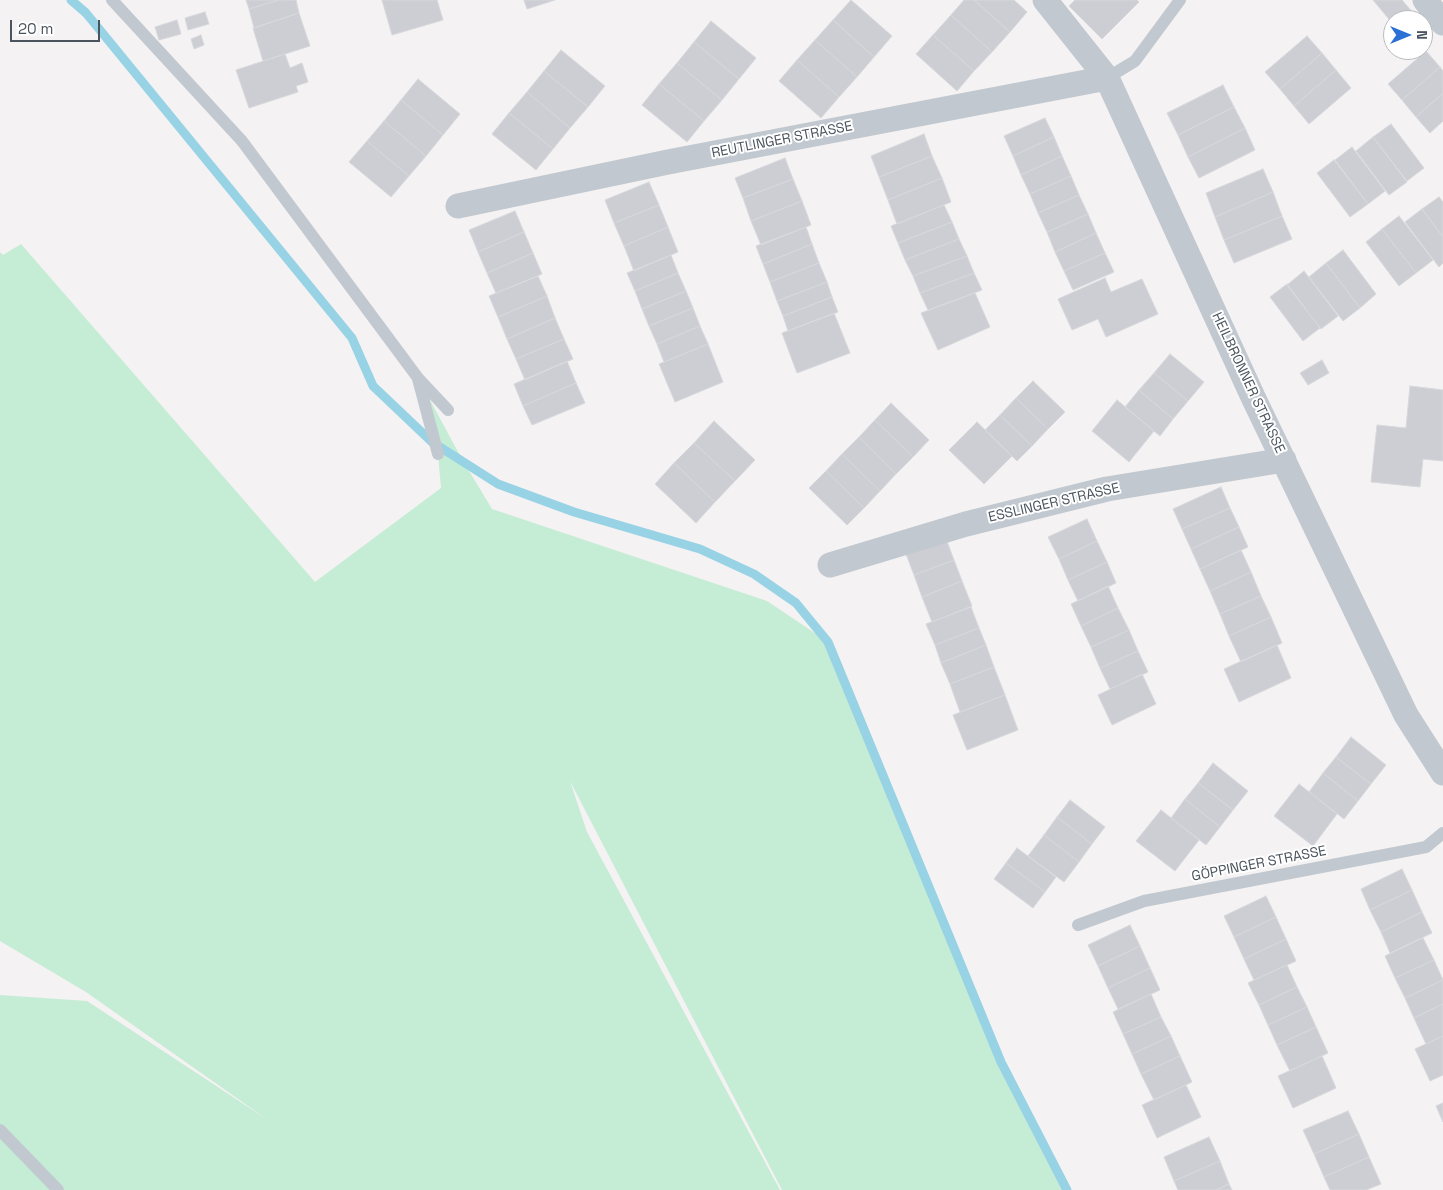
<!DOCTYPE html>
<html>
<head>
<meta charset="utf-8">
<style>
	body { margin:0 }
	#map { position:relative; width:1443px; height:1190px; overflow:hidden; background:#f4f2f2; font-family:"Space Grotesk",sans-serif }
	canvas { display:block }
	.north { position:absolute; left:1383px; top:10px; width:50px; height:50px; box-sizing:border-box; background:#fff; border:1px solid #b7bbbe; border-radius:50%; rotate:90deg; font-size:14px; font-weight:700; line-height:20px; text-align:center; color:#4b545d }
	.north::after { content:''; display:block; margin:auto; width:18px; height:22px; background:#2b70d4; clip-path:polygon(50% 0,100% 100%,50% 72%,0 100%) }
	.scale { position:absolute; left:10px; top:20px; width:90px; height:22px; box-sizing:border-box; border:2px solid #4b545d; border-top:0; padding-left:6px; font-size:15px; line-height:18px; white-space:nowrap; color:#4b545d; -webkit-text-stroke:4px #fff; paint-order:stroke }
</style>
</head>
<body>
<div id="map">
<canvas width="1443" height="1190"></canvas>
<div class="north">N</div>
<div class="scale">20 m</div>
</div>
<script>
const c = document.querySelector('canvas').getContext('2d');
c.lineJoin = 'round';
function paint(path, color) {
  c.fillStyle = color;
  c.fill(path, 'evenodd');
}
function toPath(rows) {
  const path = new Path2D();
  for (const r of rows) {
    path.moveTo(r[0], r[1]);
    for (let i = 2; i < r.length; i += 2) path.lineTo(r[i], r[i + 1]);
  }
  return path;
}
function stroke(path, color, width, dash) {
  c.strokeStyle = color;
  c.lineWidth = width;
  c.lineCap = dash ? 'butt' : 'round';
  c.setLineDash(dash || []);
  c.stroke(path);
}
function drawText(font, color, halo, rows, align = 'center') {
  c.font = font + ' "Space Grotesk",sans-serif';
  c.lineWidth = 4;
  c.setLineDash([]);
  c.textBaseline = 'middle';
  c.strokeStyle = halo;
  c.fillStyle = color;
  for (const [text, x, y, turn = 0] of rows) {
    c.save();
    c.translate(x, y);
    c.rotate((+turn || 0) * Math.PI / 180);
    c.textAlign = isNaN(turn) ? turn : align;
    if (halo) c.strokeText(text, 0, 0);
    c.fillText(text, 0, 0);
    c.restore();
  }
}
paint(toPath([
	[21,244,315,582,441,488,438,454,418,378,463,461,492,509,767,601,828,642,1001,1062,1067,1190,782,1190,570,781,587,832,780,1190,0,1190,0,995,87,1001,268,1120,86,992,0,941,0,252,3,255]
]), '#c5ecd5');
stroke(toPath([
	[71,0,86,13,352,338,373,386,432,442,498,484,574,512,700,549,754,574,796,603,828,642,1001,1062,1067,1190]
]), '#97d2e5', 9);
const building = toPath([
	[246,0,279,0,249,9,246,0],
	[279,0,296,0,299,13,254,28,249,9,279,0],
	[382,0,437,0,443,20,392,35,382,0],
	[524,0,555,0,527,9,524,0],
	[851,0,892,36,874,57,833,20,851,0],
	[964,0,974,0,1010,32,992,52,951,15,964,0],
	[974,0,1014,0,1027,12,1010,32,974,0],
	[1075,0,1137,0,1139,2,1102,39,1069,6,1075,0],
	[1373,0,1402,0,1419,20,1393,20,1393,24,1373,0],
	[205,12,209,24,188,30,185,18,205,12],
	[299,13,310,46,263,61,253,28,299,13],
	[951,15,992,52,974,71,933,35,951,15],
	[177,20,181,34,159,40,155,27,177,20],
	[833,20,874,57,857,77,815,40,833,20],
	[711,21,756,58,739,79,694,42,711,21],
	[201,35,204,45,194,49,191,39,201,35],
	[933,35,974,71,957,91,916,54,933,35],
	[1307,36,1322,53,1280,89,1265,72,1307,36],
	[815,40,857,77,839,97,797,60,815,40],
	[694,42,739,79,722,100,677,63,694,42],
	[561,50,605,86,588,107,544,71,561,50],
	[1426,51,1440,67,1402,100,1388,84,1426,51],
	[1322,53,1336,70,1294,106,1280,89,1322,53],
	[285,54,290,68,302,63,308,82,296,86,298,92,249,108,236,70,285,54],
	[797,60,839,97,821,118,779,81,797,60],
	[677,63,722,100,704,121,659,84,677,63],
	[1440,67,1443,71,1443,93,1416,117,1402,100,1440,67],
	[1336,70,1351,88,1309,124,1294,106,1336,70],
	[544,71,588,107,570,128,527,92,544,71],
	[418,79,460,114,443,135,401,100,418,79],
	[659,84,704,121,687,142,642,105,659,84],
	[1223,85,1234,107,1178,135,1167,113,1223,85],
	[527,92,570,128,553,149,509,113,527,92],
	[1443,93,1443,121,1430,133,1416,117,1443,93],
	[401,100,443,135,426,156,384,121,401,100],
	[1234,107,1245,128,1188,157,1178,135,1234,107],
	[509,113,553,149,536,170,492,134,509,113],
	[1045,118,1054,137,1013,156,1004,136,1045,118],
	[384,121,426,156,409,176,367,141,384,121],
	[1391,124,1424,168,1407,181,1373,137,1391,124],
	[1245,128,1255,150,1199,178,1188,157,1245,128],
	[924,134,932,156,879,177,871,156,924,134],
	[1054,137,1062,156,1021,175,1013,156,1054,137],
	[1373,137,1407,182,1389,195,1356,151,1373,137],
	[367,141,409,176,391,197,349,162,367,141],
	[1352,147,1385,191,1368,204,1335,160,1352,147],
	[932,156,942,178,888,200,879,177,932,156],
	[1062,156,1071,176,1030,194,1021,175,1062,156],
	[785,158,793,179,743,198,735,178,785,158],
	[1334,160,1368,204,1350,217,1317,173,1334,160],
	[1263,169,1273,192,1215,217,1206,193,1263,169],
	[1071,176,1079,195,1038,213,1030,194,1071,176],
	[942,178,951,202,897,224,888,200,942,178],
	[793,179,802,201,751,221,743,198,793,179],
	[649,182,659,205,614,223,605,200,649,182],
	[1273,192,1282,216,1224,240,1215,217,1273,192],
	[1079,195,1088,214,1047,232,1038,213,1079,195],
	[1439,197,1443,202,1443,237,1422,209,1439,197],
	[802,201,811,225,761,245,751,221,802,201],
	[659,205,668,227,624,246,614,223,659,205],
	[944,205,952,222,898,243,891,226,944,205],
	[1422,209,1443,237,1443,263,1439,267,1405,222,1422,209],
	[515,211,524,232,478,252,469,230,515,211],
	[1088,214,1096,233,1055,252,1047,232,1088,214],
	[1282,216,1292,239,1234,263,1224,240,1282,216],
	[1399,216,1433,260,1416,273,1382,229,1399,216],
	[952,222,959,239,905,260,898,243,952,222],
	[668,227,678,252,634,271,624,246,668,227],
	[806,227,812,244,763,264,756,246,806,227],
	[1382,229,1416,273,1399,286,1366,242,1382,229],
	[524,232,533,253,487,273,478,252,524,232],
	[1096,233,1105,253,1064,271,1055,252,1096,233],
	[959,239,967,256,913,276,905,260,959,239],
	[812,244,819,263,770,282,763,264,812,244],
	[1343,250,1376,294,1360,308,1326,263,1343,250],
	[533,253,542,274,496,293,487,273,533,253],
	[1105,253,1114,272,1073,290,1064,271,1105,253],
	[671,255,678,273,635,291,627,273,671,255],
	[967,256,974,273,920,293,913,276,967,256],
	[819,263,827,282,777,301,770,282,819,263],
	[1326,263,1360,308,1343,321,1309,277,1326,263],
	[1304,271,1338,316,1321,329,1287,285,1304,271],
	[678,273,686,291,642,309,635,291,678,273],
	[974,273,982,290,928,310,920,293,974,273],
	[538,276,547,296,498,317,489,296,538,276],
	[1105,278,1111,292,1142,279,1158,314,1106,337,1098,319,1072,330,1058,299,1105,278],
	[827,282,832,297,783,316,777,301,827,282],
	[1287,284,1320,328,1303,341,1270,297,1287,284],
	[686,291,693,308,649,326,642,309,686,291],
	[975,293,990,327,938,350,921,313,975,293],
	[547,296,555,318,507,339,498,317,547,296],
	[832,297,838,312,788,331,783,316,832,297],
	[693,308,700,326,657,344,649,326,693,308],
	[834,313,850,353,797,373,782,333,834,313],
	[555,318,564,339,516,359,507,339,555,318],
	[700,326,708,344,664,362,657,344,700,326],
	[564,339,573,359,525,380,516,359,564,339],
	[708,344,723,382,675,402,659,364,708,344],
	[1170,354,1204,382,1188,401,1154,373,1170,354],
	[1322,360,1329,373,1308,385,1300,373,1322,360],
	[567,361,576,383,523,406,514,384,567,361],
	[1154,373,1188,401,1173,419,1139,390,1154,373],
	[1033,381,1065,412,1048,429,1016,398,1033,381],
	[576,383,585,403,532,425,523,406,576,383],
	[1410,386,1443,390,1443,461,1423,459,1420,487,1371,482,1377,425,1406,428,1410,386],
	[1139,390,1173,419,1160,436,1125,407,1139,390],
	[1016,398,1048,429,1032,446,1000,415,1016,398],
	[1117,400,1154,431,1129,462,1092,431,1117,400],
	[891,403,929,440,913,457,875,420,891,403],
	[1000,415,1032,446,1017,461,985,430,1000,415],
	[875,420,913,457,896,474,859,437,875,420],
	[714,421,755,460,735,481,694,443,714,421],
	[977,422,1012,456,984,484,949,450,977,422],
	[859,437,896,474,880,491,842,454,859,437],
	[694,443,735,481,715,502,674,463,694,443],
	[842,454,880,491,864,508,826,471,842,454],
	[674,463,715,502,696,523,655,484,674,463],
	[826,471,864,508,847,525,809,488,826,471],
	[1221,487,1230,508,1182,529,1173,509,1221,487],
	[1230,508,1239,527,1191,549,1182,529,1230,508],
	[1087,519,1097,541,1059,559,1048,537,1087,519],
	[1239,527,1248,547,1200,569,1191,549,1239,527],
	[946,539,954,560,914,575,906,554,946,539],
	[1097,541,1107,562,1068,580,1059,559,1097,541],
	[1241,550,1251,572,1210,591,1200,569,1241,550],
	[954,560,962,581,922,597,914,575,954,560],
	[1107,562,1116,583,1078,601,1068,580,1107,562],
	[1251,572,1261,596,1220,614,1210,591,1251,572],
	[962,581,972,606,932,622,922,597,962,581],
	[1108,586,1118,608,1081,626,1071,604,1108,586],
	[1261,596,1271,617,1229,636,1220,614,1261,596],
	[971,607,979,628,935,645,926,624,971,607],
	[1118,608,1129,630,1091,647,1081,626,1118,608],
	[1271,617,1282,643,1241,662,1229,636,1271,617],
	[979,628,986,645,941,663,935,645,979,628],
	[1129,630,1138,651,1100,668,1091,647,1129,630],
	[986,645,994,667,950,684,941,663,986,645],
	[1277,645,1291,678,1239,702,1224,669,1277,645],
	[1138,651,1148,672,1110,689,1100,668,1138,651],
	[994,667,1005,695,960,712,950,684,994,667],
	[1142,674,1156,704,1112,725,1098,695,1142,674],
	[1005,695,1018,730,967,750,953,715,1005,695],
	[1351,737,1386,765,1371,784,1336,757,1351,737],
	[1336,757,1371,784,1358,801,1323,773,1336,757],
	[1213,763,1248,791,1233,810,1198,783,1213,763],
	[1323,773,1358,801,1344,819,1309,792,1323,773],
	[1198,783,1233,810,1220,827,1185,799,1198,783],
	[1299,784,1337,814,1313,846,1274,816,1299,784],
	[1185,799,1220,827,1206,845,1171,818,1185,799],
	[1070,800,1105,827,1092,844,1057,817,1070,800],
	[1161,810,1199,840,1175,871,1136,841,1161,810],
	[1057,817,1092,844,1079,862,1044,835,1057,817],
	[1044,835,1079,862,1064,882,1028,856,1044,835],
	[1017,848,1056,877,1045,892,1006,863,1017,848],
	[1006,863,1045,892,1033,908,994,879,1006,863],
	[1402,869,1412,890,1370,910,1361,889,1402,869],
	[1412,890,1422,912,1381,932,1370,910,1412,890],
	[1266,896,1276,917,1234,937,1224,916,1266,896],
	[1422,912,1432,933,1390,953,1381,932,1422,912],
	[1276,917,1286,939,1244,959,1234,937,1276,917],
	[1130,925,1140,946,1098,966,1088,945,1130,925],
	[1423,938,1434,960,1395,978,1385,956,1423,938],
	[1286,939,1296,961,1254,980,1244,959,1286,939],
	[1140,946,1150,968,1108,988,1098,966,1140,946],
	[1434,960,1443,980,1405,998,1395,978,1434,960],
	[1287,965,1297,987,1259,1005,1248,983,1287,965],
	[1150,968,1160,990,1118,1009,1108,988,1150,968],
	[1443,980,1443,1004,1414,1018,1405,998,1443,980],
	[1297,987,1307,1007,1268,1025,1259,1005,1297,987],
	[1151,994,1161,1017,1123,1034,1113,1012,1151,994],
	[1443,1004,1443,1036,1426,1044,1414,1018,1443,1004],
	[1307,1007,1316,1027,1277,1045,1268,1025,1307,1007],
	[1161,1017,1171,1036,1132,1054,1123,1034,1161,1017],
	[1316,1027,1328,1053,1290,1071,1277,1045,1316,1027],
	[1171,1036,1180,1056,1141,1074,1132,1054,1171,1036],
	[1443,1036,1443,1075,1430,1081,1415,1049,1443,1036],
	[1180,1056,1192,1082,1154,1100,1141,1074,1180,1056],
	[1322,1056,1336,1088,1293,1108,1278,1076,1322,1056],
	[1186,1085,1201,1117,1157,1138,1142,1105,1186,1085],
	[1443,1103,1443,1122,1436,1106,1443,1103],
	[1348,1111,1359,1134,1314,1154,1303,1130,1348,1111],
	[1359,1134,1369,1157,1324,1177,1314,1154,1359,1134],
	[1209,1137,1220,1161,1174,1181,1164,1157,1209,1137],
	[1369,1157,1381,1184,1366,1190,1330,1190,1324,1177,1369,1157],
	[1220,1161,1229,1184,1216,1190,1178,1190,1174,1181,1220,1161],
	[1229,1184,1232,1190,1216,1190,1229,1184]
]);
paint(building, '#ccced3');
stroke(building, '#d6d8dc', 1);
stroke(toPath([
	[112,0,242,141,418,378,448,410],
	[1107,78,1135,61,1180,0],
	[418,379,438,454],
	[1078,925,1144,901,1426,847,1443,833],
	[0,1130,58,1190]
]), '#c1c8cf', 12);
stroke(toPath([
	[1045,0,1107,78,1253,397,1406,715,1443,773],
	[1425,0,1443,23],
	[458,206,668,162,1107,78],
	[830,565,966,524,1107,489,1284,460]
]), '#c1c8cf', 25);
drawText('14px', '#4b545d', '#fff', [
	["REUTLINGER STRASSE",782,140,-11],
	["HEILBRONNER STRASSE",1248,383,65],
	["ESSLINGER STRASSE",1054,503,-13],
	["GÖPPINGER STRASSE",1259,864,-11]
]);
</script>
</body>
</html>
